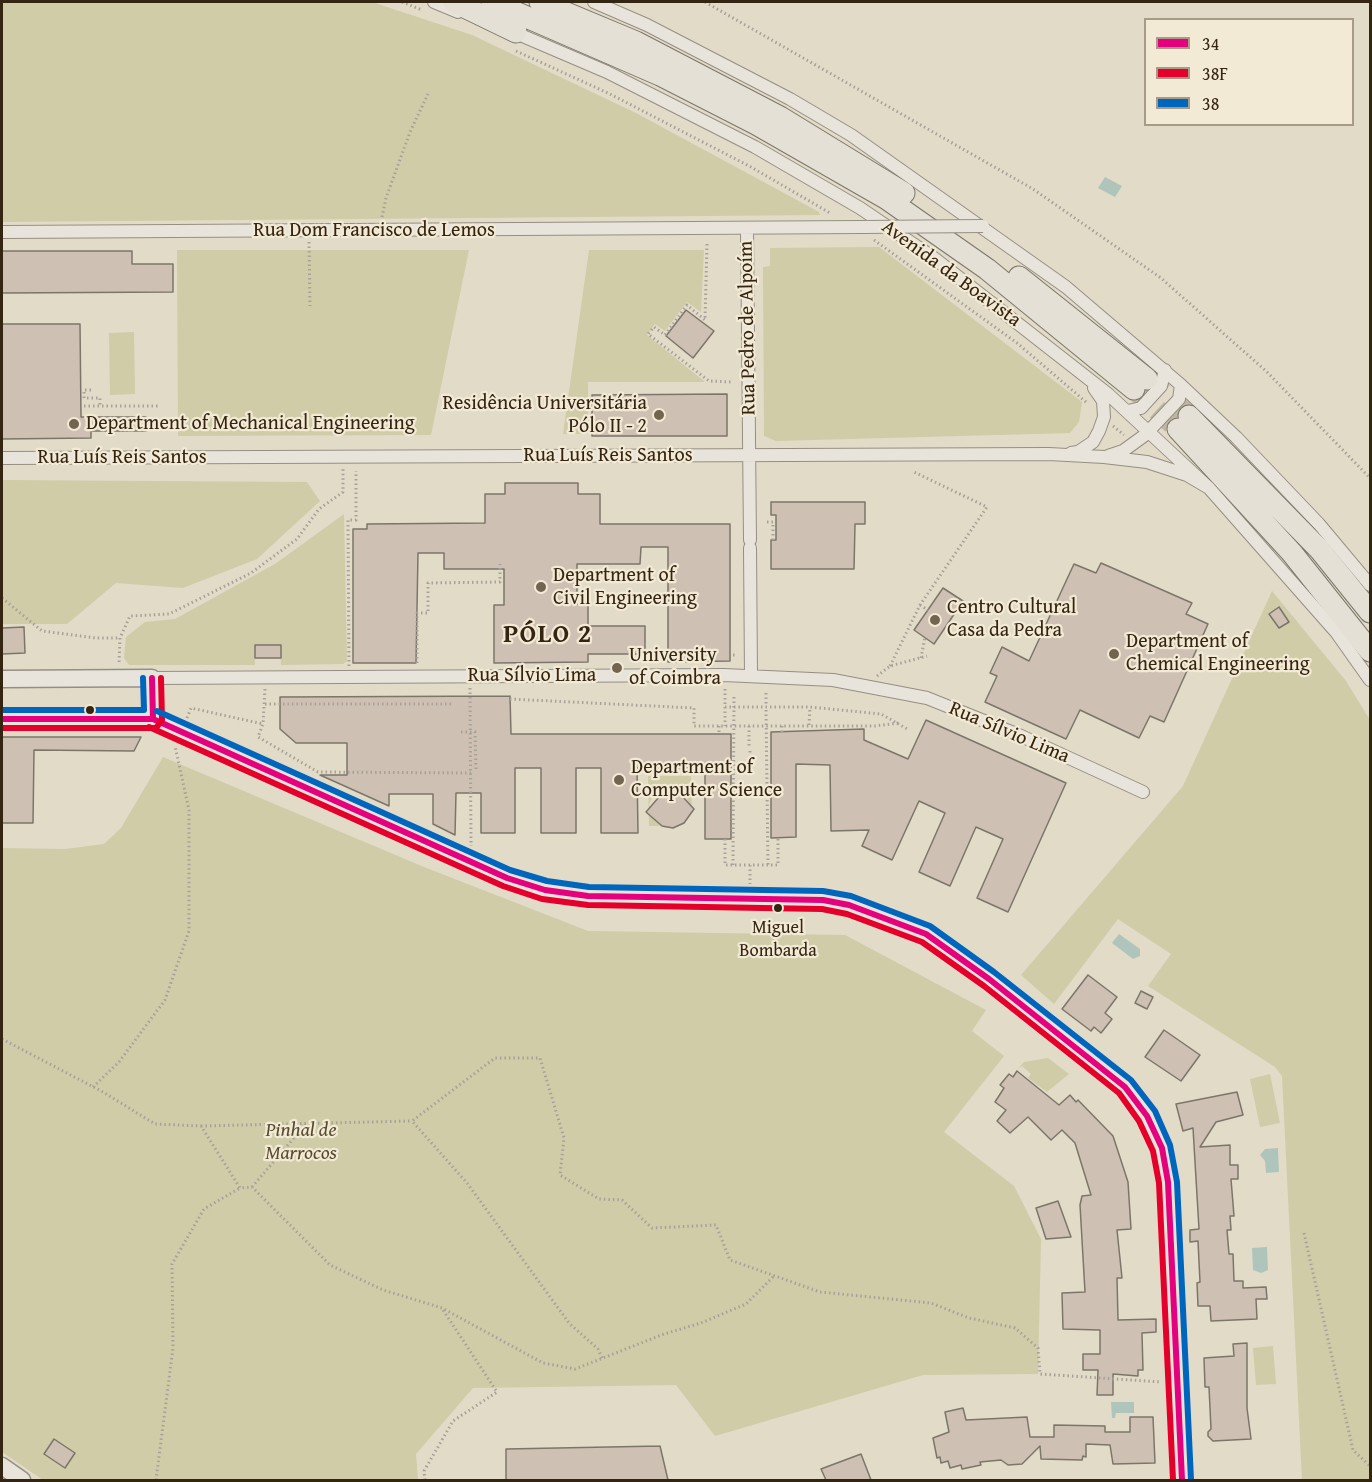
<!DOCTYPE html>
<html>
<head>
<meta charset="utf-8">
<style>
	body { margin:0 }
	#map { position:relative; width:1372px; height:1482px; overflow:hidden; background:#e2dbc8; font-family:"Gentium Book Plus",serif }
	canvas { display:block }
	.frame { position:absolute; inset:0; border:3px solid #342513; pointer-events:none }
	.legend { position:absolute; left:1144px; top:18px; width:210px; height:108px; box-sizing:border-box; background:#f3ead5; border:2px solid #a79b87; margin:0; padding:8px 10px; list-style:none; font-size:18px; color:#342513 }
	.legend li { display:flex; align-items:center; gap:12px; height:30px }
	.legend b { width:30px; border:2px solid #a79b87 }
</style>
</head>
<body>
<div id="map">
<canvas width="1372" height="1482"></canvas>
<div class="frame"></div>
<ul class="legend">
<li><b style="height:8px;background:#e5007d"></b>34</li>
<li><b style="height:8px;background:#e4002b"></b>38F</li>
<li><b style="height:8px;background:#0065bd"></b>38</li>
</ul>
</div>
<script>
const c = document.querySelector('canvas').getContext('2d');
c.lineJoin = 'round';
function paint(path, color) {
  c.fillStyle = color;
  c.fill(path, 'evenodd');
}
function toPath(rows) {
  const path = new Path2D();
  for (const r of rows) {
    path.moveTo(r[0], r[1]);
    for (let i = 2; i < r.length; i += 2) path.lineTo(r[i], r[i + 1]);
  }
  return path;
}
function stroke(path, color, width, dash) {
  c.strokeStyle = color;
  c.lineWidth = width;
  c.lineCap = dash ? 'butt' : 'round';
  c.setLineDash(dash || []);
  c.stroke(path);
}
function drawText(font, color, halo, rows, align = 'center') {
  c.font = font + ' "Gentium Book Plus",serif';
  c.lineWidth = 4.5;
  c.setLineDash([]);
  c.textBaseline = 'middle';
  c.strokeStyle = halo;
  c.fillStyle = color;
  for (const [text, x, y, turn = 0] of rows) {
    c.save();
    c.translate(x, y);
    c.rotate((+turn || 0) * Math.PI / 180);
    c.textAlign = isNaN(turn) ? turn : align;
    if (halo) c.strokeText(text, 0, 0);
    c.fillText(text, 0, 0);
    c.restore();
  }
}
paint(toPath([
	[2,2,372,2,472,35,636,113,819,212,820,215,2,222],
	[879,247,1082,402,1079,422,1070,433,776,441,764,436,763,267,770,266,770,248],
	[177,250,469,250,431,435,178,436],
	[589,250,704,250,701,312,687,302,665,331,655,324,647,335,705,382,588,382,588,434,563,434],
	[134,332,135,394,110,395,109,333],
	[2,480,307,482,320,501,257,559,183,588,116,583,67,624,2,624],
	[344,514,347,661,343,664,281,665,280,645,255,645,255,665,129,665,124,658,126,637,145,622,175,619,275,564],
	[1272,591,1346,681,1370,720,1370,1480,1302,1480,1282,1076,1275,1067,1148,986,1171,954,1118,919,1054,1004,1021,975,1183,786],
	[163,757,424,867,588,931,845,935,986,1010,972,1031,1004,1056,944,1132,1014,1186,1041,1239,1038,1374,923,1375,715,1436,676,1385,473,1388,416,1454,418,1480,43,1480,2,1452,2,848,65,849,104,844,121,828],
	[648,776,691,776,692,812,685,793,675,786,667,786,654,793,649,805,660,826,649,826],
	[1048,1058,1069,1074,1047,1092,1028,1078,1031,1074,1022,1066,1018,1069,1024,1062],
	[1270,1074,1280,1123,1260,1127,1250,1079],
	[1273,1346,1276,1384,1256,1385,1253,1348]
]), '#cfcca7');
paint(toPath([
	[1105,177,1122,186,1115,197,1098,188],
	[1119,934,1140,949,1140,956,1133,959,1112,943],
	[1278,1148,1279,1172,1266,1173,1265,1161,1260,1155,1265,1149],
	[1267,1247,1268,1270,1261,1273,1253,1270,1252,1248],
	[1111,1402,1134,1402,1134,1413,1116,1413,1115,1418,1112,1418]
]), '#afc5bb');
const building = toPath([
	[2,251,132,251,132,264,173,264,173,292,2,293,2,251],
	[686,310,714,331,693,358,666,336,686,310],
	[2,324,80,324,81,417,146,417,146,431,91,431,91,438,2,439,2,324],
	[727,394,727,436,592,436,592,395,727,394],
	[505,483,578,483,578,494,600,494,600,524,730,524,730,661,668,662,668,547,641,547,640,564,577,564,577,604,588,604,588,626,645,626,645,654,588,654,588,662,494,663,494,605,504,605,504,569,444,569,444,553,418,553,416,663,353,663,353,529,367,529,367,524,485,523,485,494,505,494,505,483],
	[771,502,865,502,865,524,855,524,854,569,771,569,771,540,776,540,776,515,771,515,771,502],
	[1101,563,1192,603,1186,614,1208,624,1164,722,1150,716,1139,738,1080,710,1066,739,985,702,997,676,990,673,1002,647,1029,661,1074,564,1096,573,1101,563],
	[943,588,963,601,934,644,914,630,943,588],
	[1279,607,1289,622,1279,628,1269,614,1279,607],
	[24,627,25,653,2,654,2,628,24,627],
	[255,645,281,645,281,658,255,658,255,645],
	[510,696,511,734,731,734,731,839,705,839,705,768,637,768,638,833,601,833,601,768,576,768,576,833,541,833,541,768,515,768,515,833,481,833,481,793,456,793,455,835,433,824,433,794,389,794,389,806,320,775,347,775,347,743,296,743,280,729,280,697,510,696],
	[926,720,1066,783,1008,912,977,898,1003,839,976,827,950,886,919,872,945,813,919,801,892,860,862,846,869,830,831,831,830,765,796,764,796,837,771,838,771,732,864,729,864,740,908,759,926,720],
	[2,737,141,737,134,751,34,750,33,823,2,823,2,737],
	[671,792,682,796,694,809,684,823,673,828,662,826,646,812,659,797,671,792],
	[1088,975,1117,997,1105,1013,1112,1019,1101,1033,1094,1027,1091,1031,1062,1009,1088,975],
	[1141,991,1153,997,1147,1009,1135,1003,1141,991],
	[1164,1030,1200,1055,1181,1081,1145,1057,1164,1030],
	[1017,1071,1059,1105,1070,1095,1076,1102,1078,1100,1113,1136,1128,1182,1131,1229,1117,1230,1122,1278,1117,1278,1118,1320,1156,1319,1156,1332,1142,1333,1143,1370,1138,1370,1138,1376,1113,1374,1113,1395,1097,1395,1098,1370,1083,1370,1083,1354,1100,1354,1100,1330,1063,1329,1062,1293,1085,1292,1080,1205,1082,1196,1091,1195,1075,1143,1062,1130,1051,1140,1028,1117,1010,1133,997,1121,1006,1110,995,1102,1004,1088,1000,1085,1009,1074,1013,1077,1017,1071],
	[1237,1092,1243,1115,1216,1122,1200,1147,1230,1145,1230,1165,1238,1165,1238,1179,1231,1179,1234,1216,1230,1216,1231,1230,1227,1230,1229,1254,1233,1254,1234,1281,1243,1281,1243,1288,1266,1287,1267,1299,1256,1299,1257,1319,1211,1321,1210,1306,1198,1306,1197,1283,1200,1282,1198,1241,1190,1242,1190,1230,1199,1229,1193,1128,1183,1131,1176,1104,1237,1092],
	[1058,1201,1071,1237,1046,1239,1036,1208,1058,1201],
	[1247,1343,1247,1408,1251,1439,1213,1441,1208,1436,1208,1432,1211,1429,1209,1387,1205,1387,1204,1358,1234,1356,1233,1344,1247,1343],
	[963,1408,966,1420,1027,1417,1030,1437,1054,1437,1054,1425,1105,1426,1105,1432,1130,1432,1130,1417,1153,1417,1155,1463,1113,1464,1110,1445,1086,1444,1086,1457,1083,1456,1082,1460,1041,1459,1040,1446,1022,1464,1008,1465,1001,1460,980,1462,981,1465,962,1469,961,1465,950,1468,948,1461,941,1463,940,1457,937,1458,933,1438,949,1432,945,1412,963,1408],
	[54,1439,75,1453,65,1468,44,1454,54,1439],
	[660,1446,668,1480,506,1480,506,1449,660,1446],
	[861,1454,871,1480,826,1480,821,1469,861,1454]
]);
paint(building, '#cec0b3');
stroke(building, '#7c766a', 1.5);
stroke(toPath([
	[1147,379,1189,416],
	[1134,389,1178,429]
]), '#bfb7a4', 21, [21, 10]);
const minor = toPath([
	[434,2,458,12],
	[594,2,647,25,790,99,851,135,1066,287,1181,385,1236,437,1319,524,1370,585],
	[511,31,607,72,755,147,860,208,934,258,1108,394,1209,488,1336,632,1370,680],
	[747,230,750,540],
	[2,232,862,227],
	[1128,411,1141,408,1161,386,1165,370],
	[1071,453,1078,452,1093,442,1099,431,1104,417,1103,401,1094,388],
	[1108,456,1123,451,1145,435,1179,399,1181,385],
	[2,458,1049,454,1104,457,1147,462,1187,475,1209,488],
	[750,548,751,676],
	[152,678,724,675,833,680,927,698,1019,735,1143,792]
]);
const tertiary = toPath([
	[2,679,152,678,153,719,2,719],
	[153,719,507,878,545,890,588,896,823,900,849,905,926,934,989,979,1125,1087,1147,1116,1162,1148,1168,1182,1182,1480],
	[2,1466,22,1480]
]);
const trunk = toPath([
	[454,2,516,32],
	[492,2,660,75,756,124,887,199,987,269,1134,389],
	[540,2,636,42,780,117,904,193],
	[1019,277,1147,379],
	[1189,416,1320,550,1370,612],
	[1178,429,1292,553,1370,651]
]);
stroke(minor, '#958f83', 14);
stroke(tertiary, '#958f83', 19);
stroke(trunk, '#7c766a', 23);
stroke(toPath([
	[402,2,422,10],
	[705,2,1033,189,1161,278,1267,372,1370,478],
	[516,51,610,94,751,167,830,213],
	[382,217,386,198,410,132,428,94],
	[874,240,1017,343,1086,402],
	[309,242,310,306],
	[707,244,705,320,687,305,665,335,654,327,648,334,709,381,732,382],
	[91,390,84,390,84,398,100,398,100,406],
	[84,406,159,406],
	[1113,426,1124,435],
	[767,522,773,522,773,540],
	[2,598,42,631,96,638,120,638],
	[920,605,928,610],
	[733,655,735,655],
	[921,658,925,637],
	[119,662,120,638,130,616,169,614,251,573,297,539,319,509,343,492,343,468],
	[417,663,417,613,428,613,428,583,500,582,500,564],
	[349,666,348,520,356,520,356,471],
	[890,666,920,605,987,507,914,472],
	[877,676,890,666,927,656],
	[470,688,471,846],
	[265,689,263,724,258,737,318,772,471,773],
	[725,689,725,726],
	[766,693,766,705],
	[510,699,694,708,694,726,875,726,899,723],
	[265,704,452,704],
	[725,707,810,707,881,714,909,730],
	[766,710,768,865],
	[187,718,191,708,263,724],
	[809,725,810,707],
	[719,726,719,734],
	[749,726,749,746],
	[461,732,475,732,476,769],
	[782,732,782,725],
	[750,751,750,755],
	[731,793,771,793],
	[725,839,725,865,778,865,778,837],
	[733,865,734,694],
	[750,865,750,884],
	[2,1039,103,1092,155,1124,201,1126,240,1188,252,1187,330,1265,383,1290,442,1308,543,1363,575,1369,664,1334,701,1323,746,1304,774,1276],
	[93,1087,119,1062,165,1000,189,931,189,810,175,746],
	[201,1126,412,1121],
	[252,1187,305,1125],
	[1304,1233,1353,1450,1370,1466],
	[602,1358,598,1349,569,1323,467,1183,412,1121,495,1058,540,1058,564,1138,560,1175,599,1199,622,1200,652,1228,716,1225,730,1260,820,1292,931,1303,969,1318,1015,1328,1038,1348,1040,1374,1161,1382],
	[156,1480,173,1348,172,1264,204,1209,240,1188],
	[425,1480,424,1471,453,1421,497,1392,443,1310]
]), '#a7a299', 3, [1.5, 3]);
stroke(minor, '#e8e4dc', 12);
stroke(tertiary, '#e8e4dc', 16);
stroke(trunk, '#e4e0d6', 21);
const minorBridge = toPath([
	[862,227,983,226]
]);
stroke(minorBridge, '#958f83', 14, []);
stroke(minorBridge, '#e8e4dc', 12);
stroke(toPath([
	[2,719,153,719,152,678],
	[153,719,507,878,545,890,588,896,823,900,849,905,926,934,989,979,1125,1087,1147,1116,1162,1148,1168,1182,1182,1480]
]), '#e5007d', 6);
stroke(toPath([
	[149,727,503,886,542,899,588,905,822,909,847,914,922,942,984,986,1119,1093,1139,1121,1153,1151,1159,1183,1173,1480],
	[2,728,156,728,162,720,161,678]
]), '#e4002b', 6);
stroke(toPath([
	[2,710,144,710,143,678],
	[157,711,510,870,547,881,589,887,823,891,851,896,930,926,994,972,1131,1080,1155,1111,1170,1145,1177,1182,1191,1480]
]), '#0065bd', 6);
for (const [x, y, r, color] of [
	[659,415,6,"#716552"],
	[74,424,6,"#716552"],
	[541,587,6,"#716552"],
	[935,620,6,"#716552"],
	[1114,654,6,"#716552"],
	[617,668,6,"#716552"],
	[90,710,5,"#342513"],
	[619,780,6,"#716552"],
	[778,908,5,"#342513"]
]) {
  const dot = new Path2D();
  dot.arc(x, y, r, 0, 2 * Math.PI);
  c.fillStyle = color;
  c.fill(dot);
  stroke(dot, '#f3ead5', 2);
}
drawText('18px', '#342513', '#f3ead5', [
	["Miguel",778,928],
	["Bombarda",778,951]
]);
drawText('20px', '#342513', '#f3ead5', [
	["Rua Dom Francisco de Lemos",374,231],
	["Avenida da Boavista",951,274,36],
	["Rua Pedro de Alpoím",748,328,-91],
	["Rua Luís Reis Santos",608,456],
	["Rua Luís Reis Santos",122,458],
	["Rua Sílvio Lima",532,676],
	["Rua Sílvio Lima",1009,733,23]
]);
drawText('20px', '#342513', '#f3ead5', [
	["Residência Universitária",647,404,"right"],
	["Pólo II - 2",647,427,"right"],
	["Department of Mechanical Engineering",86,424],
	["Department of",553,576],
	["Civil Engineering",553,599],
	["Centro Cultural",947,608],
	["Casa da Pedra",947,631],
	["Department of",1126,642],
	["Chemical Engineering",1126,665],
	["University",629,656],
	["of Coimbra",629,679],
	["Department of",631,768],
	["Computer Science",631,791]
], 'left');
drawText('italic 20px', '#574c31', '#f3ead5', [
	["Pinhal de",301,1131],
	["Marrocos",301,1154]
]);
c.letterSpacing = '1.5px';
drawText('bold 26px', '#342513', '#f3ead5', [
	["PÓLO 2",548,635]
]);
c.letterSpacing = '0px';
</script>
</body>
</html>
